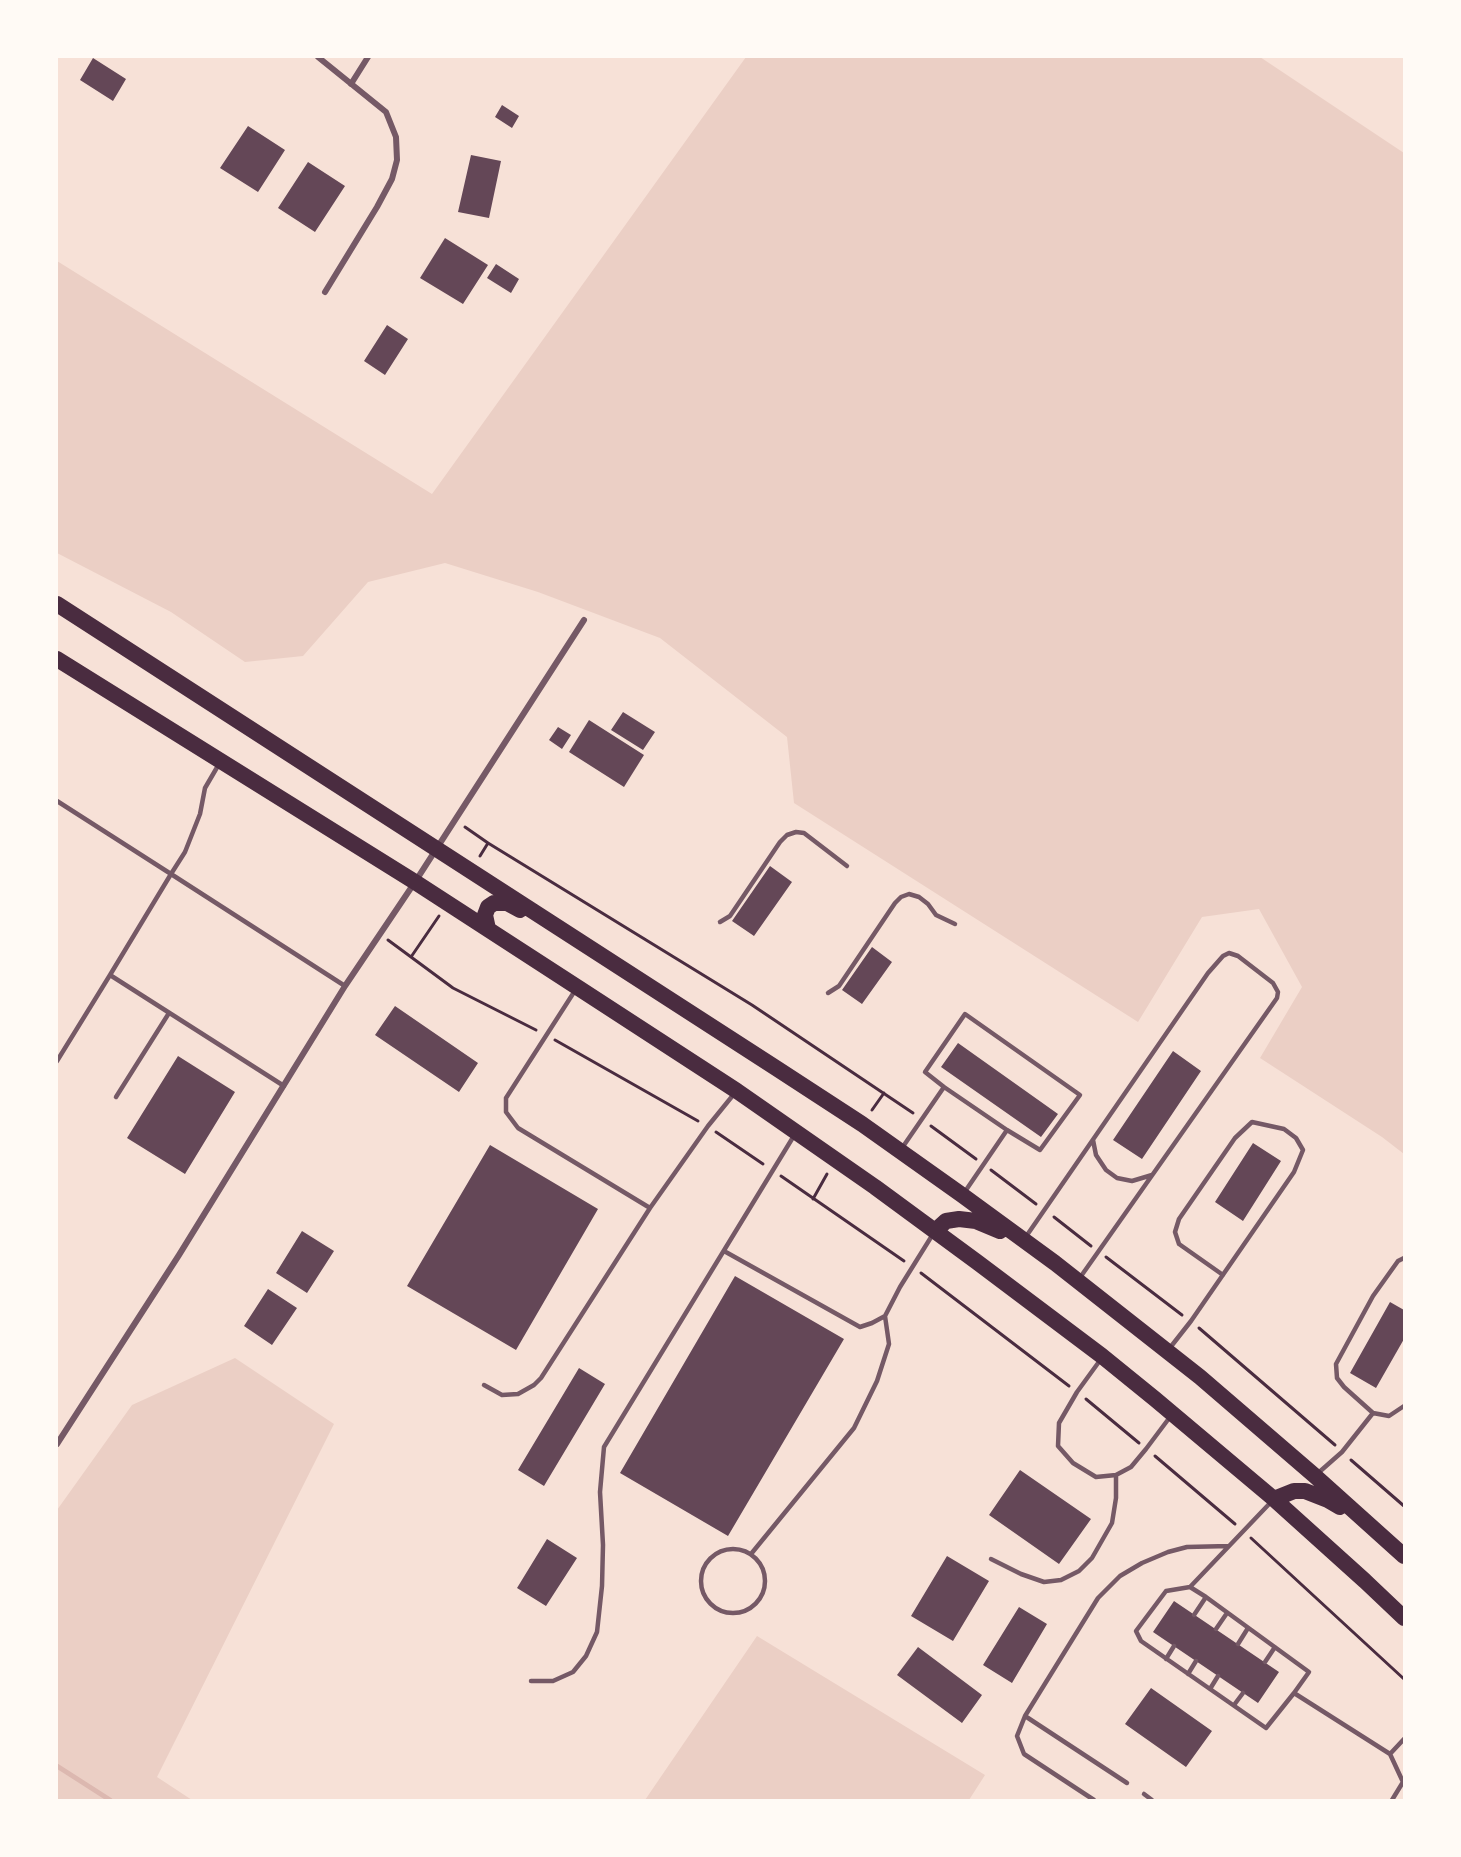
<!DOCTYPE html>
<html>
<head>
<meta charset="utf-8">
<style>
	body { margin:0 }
	#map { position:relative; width:1461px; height:1857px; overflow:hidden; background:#f7e1d7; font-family:Signika,sans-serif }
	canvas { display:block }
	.frame { position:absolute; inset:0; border:58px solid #fffaf5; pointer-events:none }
</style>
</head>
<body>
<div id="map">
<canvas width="1461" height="1857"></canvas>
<div class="frame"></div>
</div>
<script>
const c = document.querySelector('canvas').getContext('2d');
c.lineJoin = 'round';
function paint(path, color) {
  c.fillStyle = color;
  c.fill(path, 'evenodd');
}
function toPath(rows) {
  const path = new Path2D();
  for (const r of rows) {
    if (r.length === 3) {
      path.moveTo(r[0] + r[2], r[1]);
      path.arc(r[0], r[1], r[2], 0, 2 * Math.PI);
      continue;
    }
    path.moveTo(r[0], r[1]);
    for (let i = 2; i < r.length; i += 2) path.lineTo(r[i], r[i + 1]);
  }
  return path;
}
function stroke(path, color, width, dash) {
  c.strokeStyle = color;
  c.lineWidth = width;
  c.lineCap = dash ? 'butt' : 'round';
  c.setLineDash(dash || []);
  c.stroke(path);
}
paint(toPath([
	[746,57,1260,57,1404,153,1404,1154,1382,1137,1260,1058,1302,987,1259,909,1202,917,1138,1022,794,803,787,737,660,638,538,592,445,563,368,582,303,656,245,662,171,612,57,553,57,261,432,494],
	[235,1358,334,1424,157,1777,192,1800,57,1800,57,1510,132,1405],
	[757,1636,985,1775,969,1800,645,1800]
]), '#ebcfc5');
stroke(toPath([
	[57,1766,110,1800]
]), '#dcb8b0', 5);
paint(toPath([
	[93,58,126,79,113,101,80,80],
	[502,105,519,116,512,128,495,117],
	[248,126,285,150,258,192,220,168],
	[471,155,501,161,489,218,458,212],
	[308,162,345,186,315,232,278,208],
	[445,238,488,265,463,304,420,278],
	[496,264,519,279,511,293,487,278],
	[387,325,408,339,385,375,364,361],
	[623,712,655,732,643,750,611,730],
	[589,720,644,755,624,787,569,752],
	[558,727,571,735,562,749,549,740],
	[770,866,792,882,754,936,732,921],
	[872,947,892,962,862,1004,842,990],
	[395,1006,478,1063,459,1092,375,1035],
	[958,1043,1058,1114,1041,1137,941,1067],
	[1173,1051,1201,1071,1142,1159,1113,1140],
	[178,1056,235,1092,185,1174,127,1138],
	[1253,1143,1281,1161,1243,1221,1215,1202],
	[490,1145,598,1209,516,1350,407,1286],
	[302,1231,334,1251,307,1293,276,1273],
	[735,1276,844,1339,728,1536,620,1473],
	[268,1289,297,1308,272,1345,244,1326],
	[1390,1302,1404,1310,1404,1339,1376,1388,1350,1373],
	[579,1368,605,1384,544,1486,518,1470],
	[1020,1470,1091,1519,1059,1564,989,1515],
	[547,1539,577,1558,546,1606,517,1588],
	[947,1556,989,1581,953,1641,911,1616],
	[1174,1601,1279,1672,1258,1703,1153,1632],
	[1019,1607,1047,1624,1012,1683,983,1665],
	[918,1647,982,1695,962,1723,897,1675],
	[1151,1688,1212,1731,1186,1767,1125,1724]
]), '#644757');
stroke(toPath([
	[465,827,488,843,480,856],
	[488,843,752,1005,913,1113],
	[388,940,453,988,536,1030],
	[411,957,439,916],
	[555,1040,698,1121],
	[872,1110,884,1093],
	[931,1126,976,1159],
	[716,1132,763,1164],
	[991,1170,1036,1204],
	[781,1176,904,1261],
	[813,1199,827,1174],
	[1054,1217,1091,1246],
	[1106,1257,1182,1315],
	[921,1273,1069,1386],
	[1199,1328,1335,1445],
	[1086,1399,1139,1443],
	[1155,1456,1235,1524],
	[1351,1460,1404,1506],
	[1251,1538,1404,1679]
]), '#4a2c40', 3);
stroke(toPath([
	[57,801,171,874,185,852,200,814,205,788,219,764],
	[720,922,730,916,780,842,787,835,796,832,804,833,847,866],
	[576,989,506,1098,506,1112,518,1128,650,1208,708,1126,734,1094],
	[828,993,839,986,895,903,901,897,909,894,919,897,928,904,936,915,955,924],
	[57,1061,110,975],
	[284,1086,110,975,171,874,345,986],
	[944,1087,925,1072,965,1014,1080,1095,1040,1150,1007,1130],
	[116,1097,169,1013],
	[1093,1140,1096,1155,1106,1170,1117,1178,1132,1181,1152,1175],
	[902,1148,944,1087,1007,1130,964,1193],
	[1025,1238,1208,973,1223,956,1229,953,1238,956,1273,983,1278,992,1277,998,1079,1279],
	[724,1251,860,1327,872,1323,885,1316,900,1287,933,1234],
	[1169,1349,1191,1321,1294,1172,1303,1150,1296,1138,1284,1129,1252,1122,1235,1138,1179,1219,1175,1232,1179,1244,1223,1275],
	[1101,1359,1077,1392,1059,1423,1058,1446,1073,1463,1096,1477,1116,1475,1131,1467,1146,1449,1170,1417],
	[484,1385,502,1395,518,1394,534,1385,541,1378,650,1208],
	[1373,1413,1344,1387,1337,1378,1336,1364,1373,1296,1398,1261,1404,1258],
	[1317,1474,1342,1452,1373,1413,1389,1416,1404,1406],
	[1272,1501,1190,1587,1166,1591,1136,1631,1141,1641,1266,1728,1294,1693],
	[733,1581,32],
	[751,1554,854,1428,877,1381,889,1344,885,1316],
	[991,1559,1021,1574,1044,1582,1061,1580,1079,1571,1092,1558,1112,1523,1116,1498,1116,1475],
	[1190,1587,1206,1597,1309,1672,1294,1693,1390,1754,1403,1782,1392,1800],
	[1194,1615,1206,1597],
	[1216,1629,1227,1613],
	[1238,1644,1248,1628],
	[1166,1659,1174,1646],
	[1265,1662,1275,1647],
	[1188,1674,1196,1661],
	[531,1681,553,1681,573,1672,586,1656,597,1632,602,1586,603,1545,600,1492,604,1447,795,1134],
	[1210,1689,1218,1676],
	[1234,1705,1243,1693],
	[1025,1716,1127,1783],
	[1390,1754,1404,1739],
	[1144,1794,1152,1800],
	[1094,1800,1024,1754,1017,1736,1025,1716,1098,1598,1120,1576,1142,1563,1168,1552,1187,1547,1229,1546]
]), '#755966', 4.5);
stroke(toPath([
	[318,57,386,112,396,137,397,160,392,179,377,207,325,292],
	[351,84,368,57],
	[57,1444,179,1255,345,986,415,882,584,620]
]), '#755966', 6);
stroke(toPath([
	[57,604,776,1068,862,1124,962,1195,1055,1263,1200,1377,1315,1476,1404,1556],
	[57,659,415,882,577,987,737,1091,875,1187,977,1262,1102,1356,1155,1399,1274,1499,1365,1581,1404,1618],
	[488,929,485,915,488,907,494,903,507,903,520,910],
	[935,1231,946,1221,959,1219,976,1221,1000,1231],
	[1274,1499,1294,1491,1305,1491,1328,1500,1340,1507]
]), '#4a2c40', 16);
</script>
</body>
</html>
